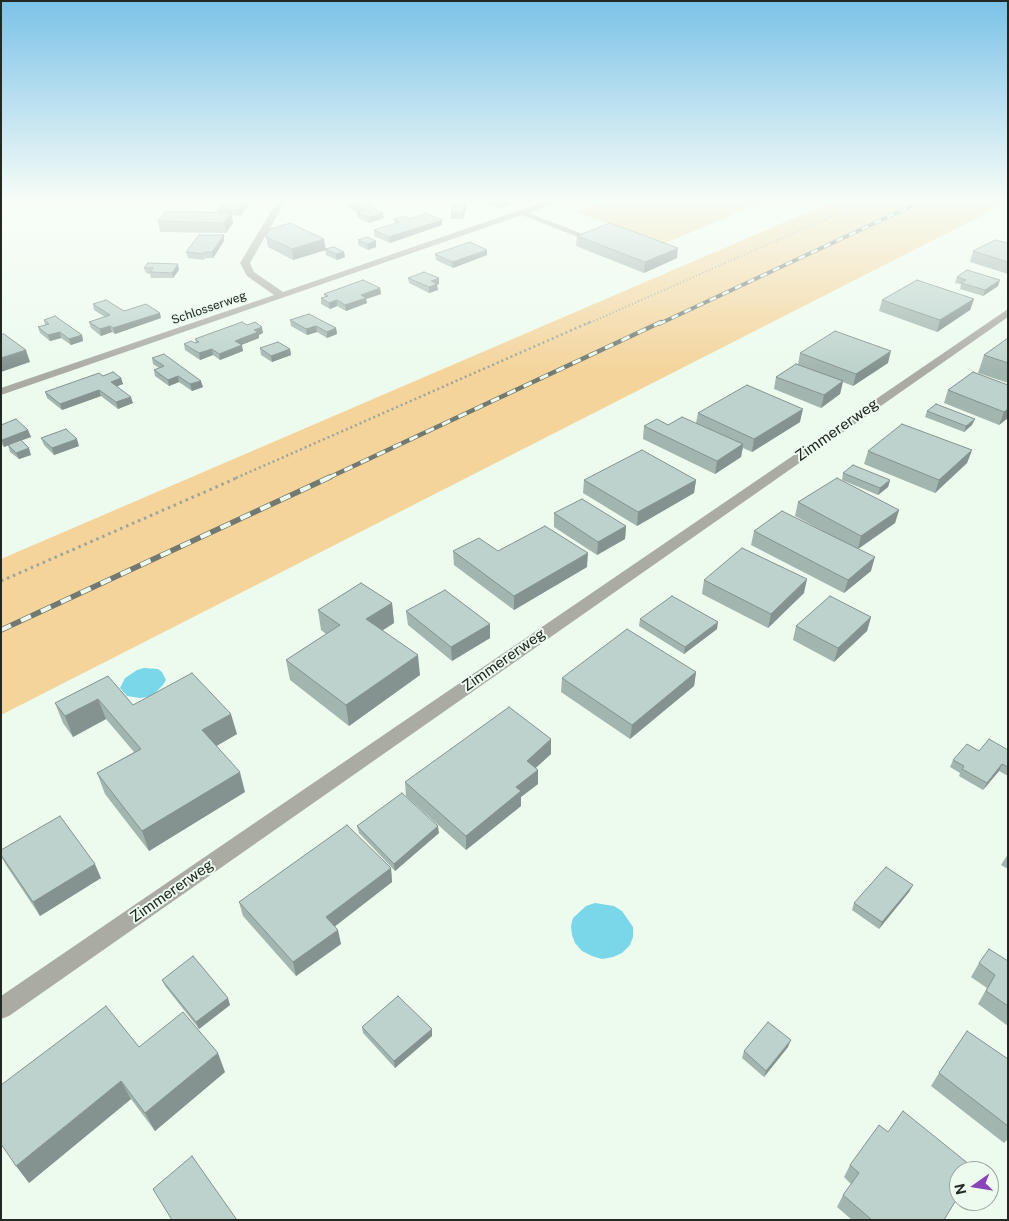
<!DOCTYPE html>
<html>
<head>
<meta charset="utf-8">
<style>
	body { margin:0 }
	#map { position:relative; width:1009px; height:1221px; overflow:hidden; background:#edfbee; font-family:"Public Sans",sans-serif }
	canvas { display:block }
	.frame { position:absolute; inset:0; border:2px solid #232823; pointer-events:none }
	.north { position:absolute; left:949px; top:1161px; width:50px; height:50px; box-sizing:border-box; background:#edfbee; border:1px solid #9ca79d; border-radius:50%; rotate:257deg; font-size:14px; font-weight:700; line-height:20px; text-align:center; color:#232823 }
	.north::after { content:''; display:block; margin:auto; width:18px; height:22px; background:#8844b8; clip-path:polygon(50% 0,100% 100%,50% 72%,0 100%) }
</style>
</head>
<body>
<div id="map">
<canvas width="1009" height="1221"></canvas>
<div class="frame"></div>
<div class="north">N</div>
</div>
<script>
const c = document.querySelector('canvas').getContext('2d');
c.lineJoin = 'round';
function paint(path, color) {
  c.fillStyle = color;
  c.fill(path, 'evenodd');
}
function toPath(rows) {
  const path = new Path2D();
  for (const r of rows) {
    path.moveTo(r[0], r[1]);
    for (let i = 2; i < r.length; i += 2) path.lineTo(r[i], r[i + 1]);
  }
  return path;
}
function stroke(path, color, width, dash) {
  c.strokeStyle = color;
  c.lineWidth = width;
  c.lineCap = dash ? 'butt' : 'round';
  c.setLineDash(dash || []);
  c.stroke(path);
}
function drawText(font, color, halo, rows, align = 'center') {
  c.font = font + ' "Public Sans",sans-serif';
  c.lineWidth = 4;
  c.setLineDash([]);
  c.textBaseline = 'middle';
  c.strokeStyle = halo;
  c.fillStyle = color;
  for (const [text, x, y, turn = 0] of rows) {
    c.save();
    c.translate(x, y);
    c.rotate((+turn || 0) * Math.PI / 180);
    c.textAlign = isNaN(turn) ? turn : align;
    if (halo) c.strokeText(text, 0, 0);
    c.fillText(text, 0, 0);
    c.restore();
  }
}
paint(toPath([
	[609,200,768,200,663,244,576,212],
	[836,200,1008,200,1008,202,1,715,1,559]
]), '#f4d49b');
paint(toPath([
	[144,668,158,669,162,672,166,680,163,685,154,694,147,697,140,698,127,696,120,688,125,678,137,670],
	[595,903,614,906,622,911,633,927,633,937,630,945,622,953,613,957,602,959,592,956,582,951,575,943,572,935,571,926,573,918,586,906]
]), '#79d7e9');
stroke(toPath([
	[587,324,868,200]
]), '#9ba59b', 2, [1, 2.5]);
stroke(toPath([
	[236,478,590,322]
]), '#9ba59b', 2.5, [2, 3]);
stroke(toPath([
	[1,581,239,477]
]), '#9ba59b', 3, [2.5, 4]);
paint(toPath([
	[278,200,286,200,250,263,254,272,283,292,549,200,562,200,529,213,585,235,578,237,522,215,1,395,1,388,274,295,247,276,240,263,278,200],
	[1008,309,1008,317,9,1016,1,1019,1,996,1008,309]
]), '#aaaca4');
const railFar2 = toPath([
	[659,324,924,200]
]);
const railFar1 = toPath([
	[328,478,661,322]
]);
const rail = toPath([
	[1,630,330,477]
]);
stroke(railFar2, '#717971', 4);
stroke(railFar1, '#717971', 4.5);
stroke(rail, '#717971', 5.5);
stroke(railFar2, '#edfbee', 2.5, [7]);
stroke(railFar1, '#edfbee', 3, [9]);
stroke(rail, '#edfbee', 4, [11]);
paint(toPath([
	[481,200,521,200,521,201,499,208,481,202],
	[252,201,240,216,232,215,233,223,226,233,160,232,158,221,218,213,217,210],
	[347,203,383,213,384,218,369,223,357,217,357,212,348,208],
	[465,203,466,208,463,219,451,219,451,214],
	[394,219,410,219,442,225,390,243,374,236,374,230,395,224],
	[224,235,224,241,213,258,205,258,204,260,188,258,186,252],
	[577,236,677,258,644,273,576,246],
	[266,237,325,249,345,257,337,260,326,255,325,250,293,260,268,247],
	[358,240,376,241,376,247,368,250,358,245],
	[1008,243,1008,274,970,262,973,251],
	[435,254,487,255,453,268,436,260],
	[144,268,179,270,173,278,151,278,150,274,146,273],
	[957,277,998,286,983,296,960,289,961,284,955,283],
	[408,278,439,284,437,285,438,290,429,293,409,283],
	[380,288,381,294,366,299,367,303,346,311,337,306,330,309,321,304,321,298,325,297,324,294],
	[974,299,970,310,937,332,879,311,882,300],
	[93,304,124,311,161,318,115,334,112,332,101,336,91,328,89,322,105,317,94,310],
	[44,320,82,335,83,341,71,345,61,338,50,341,40,333,38,327,45,325],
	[290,320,336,328,337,334,327,338,317,332,307,335,291,326],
	[247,325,263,333,259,335,259,338,241,345,243,351,220,360,213,355,200,360,185,350,184,344,196,343,195,339],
	[1008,338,1008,383,978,373,984,355],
	[260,348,290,349,291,355,272,362,261,355],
	[800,353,888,363,853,386,843,382,840,394,821,408,774,389,776,377,798,364],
	[152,358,203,387,192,391,179,382,169,386,155,376,154,370,159,368,153,364],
	[103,376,121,378,123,384,117,386,133,403,118,409,101,396,62,410,47,398,45,392],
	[1008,385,1008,418,999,425,944,403,948,390],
	[927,411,972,425,964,432,925,417],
	[698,413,800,422,752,452,743,448,741,457,715,474,643,439,644,426,696,423],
	[1,425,28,430,31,437,21,440,31,455,19,459,10,452,8,445,4,447,1,443],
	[41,438,79,446,54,455,44,445],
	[972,450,967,463,935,493,864,464,868,451],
	[843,473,890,480,888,487,878,495,842,480],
	[584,480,696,480,694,493,637,526,583,493],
	[798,502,899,510,895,523,858,549,871,571,844,593,751,545,754,531,834,537,795,516],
	[554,513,626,526,625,539,597,555,554,527],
	[453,551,498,551,587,567,514,610,454,565],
	[704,580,804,593,768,628,702,594],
	[392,603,394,623,382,630,420,675,349,726,290,680,286,660,326,634,321,630,318,610],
	[406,611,490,624,490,638,452,661,408,625],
	[871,617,867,631,834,662,793,640,796,626],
	[640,619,717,629,684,654,639,626],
	[696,672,694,686,630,739,561,692,562,678],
	[108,676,133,705,237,734,216,746,245,792,149,851,105,794,97,773,134,752,106,719,73,737,63,723,55,703],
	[551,739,551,754,535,768,538,770,538,784,521,797,521,806,466,850,406,796,405,782],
	[1008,750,1008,776,999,771,983,790,959,776,960,773,950,767,953,760,979,751],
	[357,826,439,833,395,871,359,833],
	[1,850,101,878,40,916,6,865,1,856],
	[1008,854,1008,869,1001,865],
	[391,868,392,882,335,926,341,944,296,976,243,916,239,902],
	[913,885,909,892,879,929,852,910,854,903],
	[1008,959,1008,1026,978,1004,987,988,971,977,979,963,1007,960],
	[162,980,230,1005,199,1029,165,986],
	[362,1027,432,1036,395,1068,363,1033],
	[139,1047,225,1072,155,1131,131,1099,29,1183],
	[788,1047,764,1077,742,1058,744,1051],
	[1008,1059,1008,1139,1004,1143,931,1086,939,1073],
	[888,1132,944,1220,852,1220,837,1207,843,1195,851,1184,844,1177,850,1165]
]), '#a3b5af');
paint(toPath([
	[247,200,251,200,252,201,240,216,239,210],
	[507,200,521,200,521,201,499,208,499,203],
	[465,203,466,208,463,219,463,214],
	[231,213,233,223,226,233,224,223],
	[383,213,384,218,369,223,369,217],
	[442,220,442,225,390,243,389,237],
	[224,235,224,241,213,258,212,252],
	[324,239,326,250,293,260,292,249],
	[376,241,376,247,368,250,367,244],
	[678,248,677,258,644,273,645,262],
	[487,250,487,255,453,268,452,262],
	[344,252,345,257,337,260,336,254],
	[178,264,179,270,173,278,172,273],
	[439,278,439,284,437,285,438,290,429,293,429,287,431,281],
	[1000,280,998,286,983,296,985,290],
	[380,288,381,294,366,299,367,303,346,311,345,305,361,295],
	[974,299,970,310,937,332,940,320],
	[337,300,337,306,330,309,329,303],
	[160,313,161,318,115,334,113,328],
	[110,326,112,332,101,336,100,329],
	[316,326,317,332,307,335,306,329],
	[262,327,263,333,259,335,259,338,236,347,235,341,254,330],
	[336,328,337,334,327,338,327,332],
	[60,332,61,338,50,341,48,335],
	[82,335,83,341,71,345,69,339],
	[242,345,243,351,220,360,219,354],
	[212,349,213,355,200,360,199,353],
	[290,349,291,355,272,362,271,356],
	[26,350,30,362,1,372,1,358],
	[891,351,888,363,853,386,856,374],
	[178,376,179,382,169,386,168,380],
	[121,378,123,384,113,388,111,382],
	[201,381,203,387,192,391,190,384],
	[843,381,840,394,821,408,824,395],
	[99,390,101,396,62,410,60,404],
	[131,397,133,403,118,409,116,402],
	[803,409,800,422,752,452,754,439],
	[1008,409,1008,418,999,425,1004,412],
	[975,419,972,425,964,432,966,426],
	[28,430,31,437,4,447,2,440],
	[77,439,79,446,54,455,52,448],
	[743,444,741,457,715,474,717,461],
	[29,448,31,455,19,459,16,453],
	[972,450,967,463,935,493,939,480],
	[696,480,694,493,637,526,638,512],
	[890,480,888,487,878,495,880,488],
	[899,510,895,523,858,549,861,536],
	[626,526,625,539,597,555,598,542],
	[588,553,587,567,514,610,514,596],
	[875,557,871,571,844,593,848,580],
	[807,579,804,593,768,628,771,614],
	[392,603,394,623,368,640,366,619],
	[871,617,867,631,834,662,838,648],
	[718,622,717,629,684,654,685,647],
	[490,624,490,638,452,661,451,647],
	[418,655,420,675,349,726,346,705],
	[696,672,694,686,630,739,632,725],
	[98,699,106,719,73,737,65,716],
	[231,714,237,734,208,751,202,730],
	[551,739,551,754,527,776,527,761],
	[1002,764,999,771,983,790,987,783],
	[538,770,538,784,521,797,521,806,466,850,466,836,516,787],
	[240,772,245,792,149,851,142,831],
	[438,826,439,833,395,871,394,864],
	[95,864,101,878,40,916,33,902],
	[391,868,392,882,329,931,326,917],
	[913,885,909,892,879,929,882,922],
	[338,930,341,944,296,976,293,962],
	[228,998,230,1005,199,1029,196,1022],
	[432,1029,432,1036,395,1068,394,1061],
	[791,1040,788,1047,764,1077,766,1071],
	[218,1053,225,1072,155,1131,145,1113],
	[121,1081,131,1099,29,1183,16,1166]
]), '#84938f');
const building = toPath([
	[225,200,247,200,239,210,217,210,225,200],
	[356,200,359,200,383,213,369,217,356,212,364,210,347,203,356,200],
	[491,200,507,200,499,203,491,200],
	[454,203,465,203,463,214,451,214,454,203],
	[166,211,231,213,224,223,158,221,166,211],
	[426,213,442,220,389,237,374,230,400,222,394,219,404,216,410,219,426,213],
	[290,223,324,239,292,249,266,237,268,230,290,223],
	[610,223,678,248,645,262,577,236,610,223],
	[199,235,224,235,212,252,204,252,203,254,186,252,199,235],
	[367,237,376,241,367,244,358,240,367,237],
	[995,240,1008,243,1008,262,973,251,995,240],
	[470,242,487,250,452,262,435,254,470,242],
	[334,247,344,252,336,254,325,249,334,247],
	[148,263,178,264,172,273,150,272,153,268,144,268,148,263],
	[967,270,1000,280,985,290,961,283,966,280,957,277,967,270],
	[424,272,439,278,431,281,437,284,429,287,408,278,424,272],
	[363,280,380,288,361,295,366,298,345,305,337,300,329,303,321,298,328,296,324,294,363,280],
	[917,280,974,299,940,320,882,300,917,280],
	[106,300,124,311,146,304,160,313,113,328,110,326,100,329,89,322,110,315,93,304,106,300],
	[309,314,336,328,327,332,316,326,306,329,290,320,309,314],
	[55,316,82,335,69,339,60,332,48,335,38,327,49,324,44,320,55,316],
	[242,322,247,325,255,322,262,327,254,330,258,332,235,341,242,345,219,354,212,349,199,353,184,344,191,341,195,343,199,342,195,339,242,322],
	[835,331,891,351,856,374,800,353,835,331],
	[1,334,4,334,26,350,1,358,1,334],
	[1008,338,1008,363,984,355,1008,338],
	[278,342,290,349,271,356,260,348,278,342],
	[164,354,201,381,190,384,178,376,168,380,154,370,164,366,152,358,164,354],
	[796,364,843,381,824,395,776,377,796,364],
	[113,372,121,378,111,382,131,397,116,402,99,390,60,404,45,392,99,373,103,376,113,372],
	[973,372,1008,385,1008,409,1004,412,948,390,973,372],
	[747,385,803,409,754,439,698,413,747,385],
	[936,404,975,419,966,426,927,411,936,404],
	[682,417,743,444,717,461,644,426,657,419,668,425,682,417],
	[16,419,28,430,2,440,1,439,1,425,16,419],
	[902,424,972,450,939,480,868,451,902,424],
	[66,429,77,439,52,448,41,438,66,429],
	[21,440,29,448,16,453,8,445,21,440],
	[642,450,696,480,638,512,584,480,642,450],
	[853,465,890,480,880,488,843,473,853,465],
	[837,478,899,510,861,536,798,502,837,478],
	[582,499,626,526,598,542,554,513,582,499],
	[782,511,875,557,848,580,754,531,782,511],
	[545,526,588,553,514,596,453,551,479,538,498,551,545,526],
	[742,548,807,579,771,614,704,580,742,548],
	[361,583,392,603,366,619,418,655,346,705,286,660,340,625,318,610,361,583],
	[445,590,490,624,451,647,406,611,445,590],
	[672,596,718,622,685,647,640,619,672,596],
	[830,596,871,617,838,648,796,626,830,596],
	[627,629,696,672,632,725,562,678,627,629],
	[192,673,231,714,202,730,240,772,142,831,97,773,141,749,98,699,65,716,55,703,108,676,133,705,192,673],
	[509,707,551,739,527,761,538,770,516,787,521,791,466,836,405,782,509,707],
	[989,739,1008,750,1008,767,1002,764,987,783,962,769,964,766,953,760,967,744,979,751,989,739],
	[402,793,438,826,394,864,357,826,402,793],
	[60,816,95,864,33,902,1,855,1,850,60,816],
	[347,825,391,868,326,917,338,930,293,962,239,902,347,825],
	[886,867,913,885,882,922,854,903,886,867],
	[989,949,1008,961,1008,1006,986,991,995,975,979,963,989,949],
	[193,956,228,998,196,1022,162,980,193,956],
	[398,996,432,1029,394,1061,362,1027,398,996],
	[106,1006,139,1047,183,1012,218,1053,145,1113,121,1081,16,1166,1,1144,1,1085,106,1006],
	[768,1022,791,1040,766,1071,744,1051,768,1022],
	[967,1031,1008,1059,1008,1126,939,1073,967,1031],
	[903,1111,975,1169,973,1171,959,1171,959,1195,944,1220,872,1220,843,1195,859,1173,850,1165,879,1125,888,1132,903,1111],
	[192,1156,237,1220,172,1220,153,1189,192,1156]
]);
paint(building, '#bdd2cc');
stroke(building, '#84938f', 1);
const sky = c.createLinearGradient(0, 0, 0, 371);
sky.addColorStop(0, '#7bc2e8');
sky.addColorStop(0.54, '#f7fdf7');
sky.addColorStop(1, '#f7fdf700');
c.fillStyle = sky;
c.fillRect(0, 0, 1009, 371);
drawText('12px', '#232823', '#edfbee', [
	["Schlosserweg",209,308,-19]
]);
drawText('15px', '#232823', '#edfbee', [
	["Zimmererweg",837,430,-35],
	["Zimmererweg",504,660,-35],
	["Zimmererweg",172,891,-35]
]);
</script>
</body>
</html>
